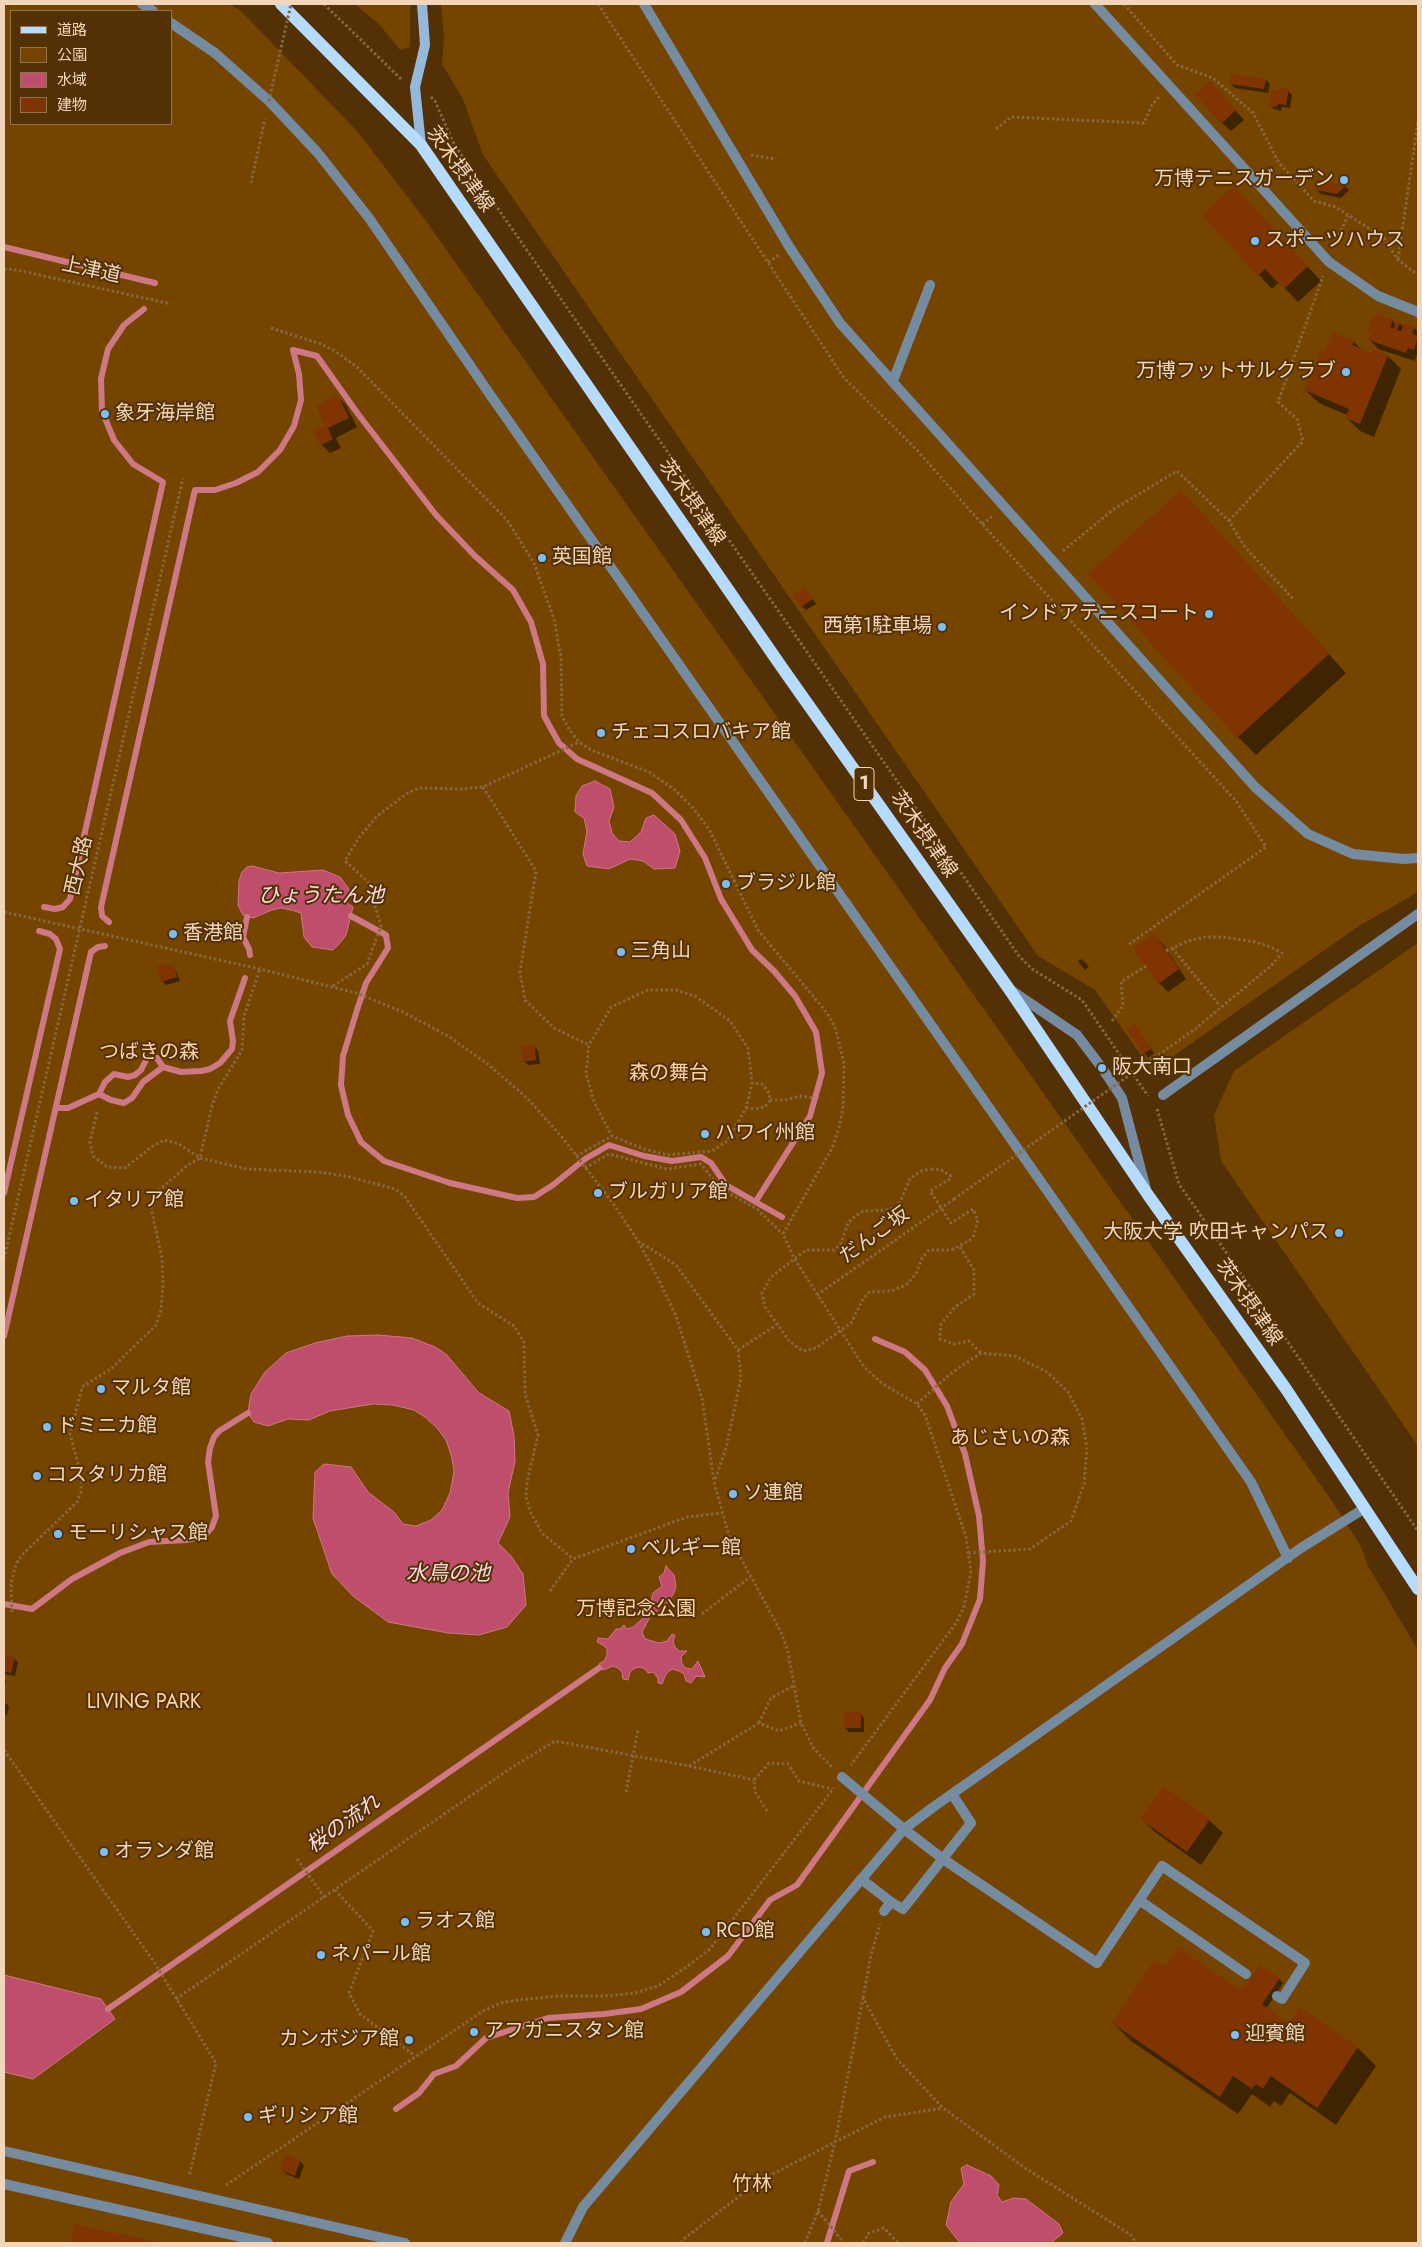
<!DOCTYPE html>
<html>
<head>
<meta charset="utf-8">
<style>
	body { margin:0 }
	#map { position:relative; width:1422px; height:2247px; overflow:hidden; background:#533104; font-family:Jost,"Noto Sans JP",sans-serif }
	canvas { display:block }
	.frame { position:absolute; inset:0; border:5px solid #f1d6bc; pointer-events:none }
	.legend { position:absolute; left:10px; top:10px; width:162px; height:115px; box-sizing:border-box; background:#533104; border:1px solid #92734e; margin:0; padding:6px 9px; list-style:none; font-size:15px; color:#f1d6bc }
	.legend li { display:flex; align-items:center; gap:10px; height:25px }
	.legend b { width:25px; border:1px solid #92734e }
</style>
</head>
<body>
<div id="map">
<canvas width="1422" height="2247"></canvas>
<div class="frame"></div>
<ul class="legend">
<li><b style="height:6px;background:#b5dbfe"></b>道路</li>
<li><b style="height:14px;background:#754500"></b>公園</li>
<li><b style="height:14px;background:#bf4e6d"></b>水域</li>
<li><b style="height:14px;background:#803401"></b>建物</li>
</ul>
</div>
<script>
const c = document.querySelector('canvas').getContext('2d');
c.lineJoin = 'round';
function paint(path, color) {
  c.fillStyle = color;
  c.fill(path, 'evenodd');
}
function toPath(rows) {
  const path = new Path2D();
  for (const r of rows) {
    path.moveTo(r[0], r[1]);
    for (let i = 2; i < r.length; i += 2) path.lineTo(r[i], r[i + 1]);
  }
  return path;
}
function stroke(path, color, width, dash) {
  c.strokeStyle = color;
  c.lineWidth = width;
  c.lineCap = dash ? 'butt' : 'round';
  c.setLineDash(dash || []);
  c.stroke(path);
}
function drawText(font, color, halo, rows, align = 'center') {
  c.font = font + ' Jost,"Noto Sans JP",sans-serif';
  c.lineWidth = 4;
  c.setLineDash([]);
  c.textBaseline = 'middle';
  c.strokeStyle = halo;
  c.fillStyle = color;
  for (const [text, x, y, turn = 0] of rows) {
    c.save();
    c.translate(x, y);
    c.rotate((+turn || 0) * Math.PI / 180);
    c.textAlign = isNaN(turn) ? turn : align;
    if (halo) c.strokeText(text, 0, 0);
    c.fillText(text, 0, 0);
    c.restore();
  }
}
paint(toPath([
	[4,4,229,4,240,10,357,131,426,221,1332,1501,1361,1546,1368,1566,1418,1650,1418,2243,4,2243],
	[11,11,171,11,171,124,11,124],
	[355,4,410,4,410,47,400,50,380,25],
	[441,4,1418,4,1418,892,1359,926,1152,1071,1095,990,1038,956,483,155,463,99,442,64,444,37],
	[1418,943,1418,1446,1221,1161,1214,1115,1234,1071]
]), '#754500');
const water = toPath([
	[595,781,610,789,614,807,609,821,612,833,619,841,630,842,641,832,646,818,654,815,675,834,680,851,675,868,654,869,643,861,630,859,609,869,587,866,583,854,587,831,584,818,575,812,576,796,582,786,595,781],
	[252,866,279,873,323,870,340,877,349,889,347,903,353,907,346,935,339,944,333,950,312,947,304,937,301,913,291,910,281,908,272,910,253,918,243,915,238,905,239,881,242,872,247,867,252,866],
	[378,1335,412,1338,435,1347,446,1354,479,1393,509,1411,514,1436,515,1461,508,1493,510,1517,498,1543,511,1556,523,1574,526,1605,507,1627,479,1635,448,1633,388,1622,353,1596,332,1574,313,1518,315,1472,324,1464,351,1467,368,1492,395,1513,403,1524,416,1526,431,1520,442,1510,450,1493,454,1472,452,1458,446,1440,437,1428,425,1417,414,1410,393,1405,373,1404,330,1411,309,1420,288,1419,268,1426,254,1422,248,1413,251,1394,265,1372,286,1353,315,1343,347,1336,378,1335],
	[666,1566,674,1575,676,1586,674,1593,668,1602,650,1617,642,1632,645,1639,659,1643,667,1641,672,1634,675,1635,673,1642,675,1647,679,1651,687,1651,681,1657,682,1664,685,1668,692,1669,698,1661,705,1677,696,1676,691,1683,686,1681,684,1674,679,1671,672,1669,666,1674,662,1684,658,1683,658,1678,653,1672,648,1673,645,1669,640,1667,635,1668,630,1672,628,1680,623,1679,622,1672,618,1668,613,1666,603,1670,599,1668,599,1664,605,1660,607,1655,607,1649,603,1645,597,1642,598,1638,608,1639,616,1629,620,1629,624,1625,627,1629,633,1627,648,1614,653,1593,662,1586,659,1577,664,1573,666,1566],
	[4,1975,101,1999,115,2019,33,2079,4,2072,4,1975],
	[967,2165,991,2176,999,2185,997,2195,1002,2202,1014,2198,1026,2199,1059,2224,1063,2233,1051,2243,960,2243,946,2225,951,2202,964,2184,961,2168,967,2165]
]);
paint(water, '#bf4e6d');
stroke(water, '#ce7785', 1);
paint(toPath([
	[1266,80,1270,84,1268,93,1235,88,1231,84],
	[1219,91,1244,120,1231,131,1222,123],
	[1288,91,1292,95,1290,108,1282,107,1281,111,1274,109,1270,105],
	[1318,180,1345,186,1349,190,1341,198,1321,194,1317,190],
	[1234,187,1321,281,1298,302,1279,282,1272,289,1204,216],
	[1392,320,1396,325,1399,323,1404,327,1414,328,1418,332,1418,357,1416,356,1415,361,1378,349,1370,340,1372,334,1369,331],
	[1333,334,1354,342,1363,351,1372,355,1388,356,1401,369,1374,437,1360,431,1346,417,1347,415,1319,403,1305,390],
	[337,396,346,405,357,427,336,438,341,448,330,453,321,444],
	[1181,491,1346,673,1256,755,1238,737],
	[805,588,816,604,806,610,802,606],
	[1154,935,1163,944,1186,979,1168,992,1159,983],
	[1082,959,1089,967,1085,970,1078,961],
	[173,968,177,973,180,981,166,985,162,981],
	[1135,1026,1154,1053,1148,1058,1129,1030],
	[534,1046,538,1050,540,1064,528,1065,524,1061],
	[4,1656,14,1658,18,1662,15,1676,4,1674],
	[4,1678,6,1681,4,1692],
	[4,1702,9,1706,7,1715,4,1714],
	[860,1713,864,1718,864,1732,849,1732,845,1728],
	[1141,1819,1209,1820,1223,1833,1201,1865,1155,1832],
	[1166,1968,1246,1995,1279,1979,1283,1983,1266,2009,1289,2024,1300,2008,1358,2048,1376,2066,1336,2125,1290,2093,1281,2106,1274,2101,1270,2107,1252,2094,1238,2114,1131,2041,1113,2023],
	[287,2156,300,2161,304,2165,299,2179,286,2174,282,2170],
	[75,2226,155,2243,71,2243]
]), '#0007');
stroke(toPath([
	[4,247,155,283],
	[44,907,55,909,63,907,70,899,163,482,133,464,114,440,102,411,101,379,108,349,124,325,144,309],
	[351,916,386,935,388,948,366,983,357,1010,343,1056,341,1085,348,1115,361,1142,384,1161,450,1183,517,1198,534,1197,553,1185,585,1159,609,1145,644,1156,672,1161,701,1157,711,1163,726,1185,782,1217],
	[247,917,243,937,249,949,250,955],
	[109,922,102,916,101,907,195,490,215,490,236,483,258,472,280,450,294,426,301,400,299,374,293,350,317,356,358,414,436,515,475,556,513,590,531,622,543,664,544,716,559,743,577,759,652,793,681,820,705,858,721,899,752,950,774,971,795,996,816,1032,822,1073,810,1116,756,1201],
	[99,1094,111,1100,124,1103,132,1098,143,1082,163,1067],
	[56,1108,68,1108,99,1094,105,1082,114,1074,128,1077,135,1075,141,1070,147,1058,157,1058,163,1067,181,1072,201,1071,210,1069,220,1063,232,1049,233,1041,230,1021,245,978],
	[4,1193,60,949,56,939,50,934,39,931],
	[4,1336,91,952,98,947,105,946],
	[4,1604,32,1609,72,1579,120,1553,149,1542,186,1540,196,1538,206,1534,212,1527,216,1516,208,1462,210,1448,214,1437,219,1431,248,1413],
	[108,2009,599,1668],
	[396,2109,419,2093,434,2074,456,2066,486,2038,548,2018,604,2014,641,2009,681,1992,728,1956,770,1900,797,1885,930,1700,945,1668,962,1644,980,1599,983,1561,979,1516,965,1454,947,1406,925,1370,905,1352,875,1339],
	[827,2243,849,2171,873,2162]
]), '#ce7785', 6);
paint(toPath([
	[1231,74,1266,79,1264,89,1230,84],
	[1210,81,1236,110,1221,124,1195,94],
	[1280,88,1289,89,1286,105,1278,104,1277,107,1269,106,1272,90,1279,91],
	[1317,179,1346,185,1337,194,1315,190],
	[1234,186,1308,266,1284,289,1265,269,1258,276,1202,215],
	[1377,314,1393,319,1390,327,1394,329,1396,321,1400,322,1397,330,1401,331,1404,323,1415,327,1412,333,1418,337,1414,350,1408,348,1406,353,1368,340,1371,333,1367,332,1372,317,1376,318],
	[1332,332,1354,341,1352,345,1371,353,1373,349,1388,355,1360,424,1345,418,1349,409,1304,390,1320,351,1324,352],
	[338,395,349,418,328,428,333,439,320,445,313,431,325,425,316,406],
	[1181,490,1329,654,1237,738,1088,574],
	[805,587,813,599,801,607,793,595],
	[1154,933,1179,969,1158,984,1133,948],
	[165,964,174,967,177,977,161,982,156,967],
	[1135,1024,1151,1049,1143,1054,1127,1030],
	[535,1045,536,1060,523,1062,521,1046],
	[4,1655,15,1657,11,1673,4,1671],
	[844,1712,861,1712,861,1728,844,1728],
	[1163,1786,1210,1819,1187,1852,1140,1819],
	[1178,1948,1242,1991,1259,1965,1280,1978,1262,2004,1289,2023,1299,2007,1358,2047,1317,2108,1271,2076,1263,2089,1256,2084,1252,2089,1233,2076,1220,2097,1112,2023,1155,1959,1166,1966],
	[286,2154,300,2160,295,2176,280,2170],
	[74,2224,157,2242,157,2243,70,2243]
]), '#803401');
stroke(toPath([
	[324,4,402,80],
	[598,4,844,378,916,449,982,524,1236,801,1266,847,1128,945],
	[1124,4,1177,65,1213,78,1253,113,1279,163,1314,201,1336,207,1384,238,1398,260,1418,275],
	[431,97,435,101,453,142,471,170,1019,956,1032,969,1082,1000,1148,1096],
	[996,129,1011,117,1144,123,1152,105,1160,96],
	[751,155,775,159],
	[251,183,265,119],
	[1334,244,1348,216],
	[1398,259,1418,121],
	[768,262,779,255],
	[4,269,17,270,171,304],
	[271,328,321,344,335,351,358,368,507,520,534,563,554,619,561,657,562,716,569,729,579,742,591,750,649,772,675,790,694,809,710,831,758,930,827,1013,835,1027,844,1063,843,1107,839,1128,832,1148,783,1234,794,1258,864,1367,883,1384,917,1404,925,1415,966,1537,971,1571,964,1607,956,1623,851,1765],
	[1229,521,1303,441,1297,419,1278,402,1323,276],
	[982,524,993,516],
	[1063,551,1114,509,1177,471,1229,521,1245,547,1293,599],
	[483,787,536,871,520,972,525,1000,554,1028,589,1045],
	[4,912,260,969,356,993,403,1012,448,1036,489,1065,527,1098,561,1136,613,1203,638,1241,658,1278,676,1316,702,1398,714,1482,729,1536,781,1632,788,1652,801,1723,814,1749,833,1768],
	[1172,948,1220,1006],
	[1166,951,1188,941,1205,937,1224,937,1255,942,1271,947,1282,953,1271,966,1195,1029],
	[333,986,367,964,381,926,368,882,345,861,358,839,377,816,409,792,420,788,461,789,483,787,579,742],
	[1112,1021,1123,1006,1121,982,1146,966],
	[770,1100,785,1100,801,1096,813,1098],
	[746,1108,755,1109,765,1107,770,1100,769,1093,762,1084,752,1083],
	[1157,1109,1179,1184,1418,1531],
	[97,1112,90,1142,93,1156,107,1167,125,1168,153,1146,164,1140,179,1144,200,1158,247,1169,319,1172,350,1177,395,1189,405,1197,478,1303,514,1326,524,1342,525,1394,538,1435,527,1482,526,1497,531,1513,542,1533,573,1559],
	[576,1156,612,1136,594,1102,586,1073,589,1045,611,1007,648,990,676,990,695,996,730,1021,748,1048,752,1083,746,1108,727,1141,712,1151,668,1155,644,1149,612,1136],
	[585,1168,609,1154,667,1169,701,1164,720,1188,757,1209,783,1234],
	[931,1169,941,1170,951,1176,950,1179,930,1191,951,1223,973,1209,978,1220,974,1235,970,1240,951,1250,929,1250,922,1258,916,1274,906,1285,891,1291,869,1292,863,1299,851,1323,816,1348,803,1351,790,1342,765,1307,762,1293,771,1277,806,1250,834,1250,841,1243,848,1223,854,1217,863,1211,888,1210,897,1206,900,1202,910,1179,921,1171,931,1169],
	[638,1241,676,1265,738,1350,741,1378,726,1448,715,1480],
	[960,1247,974,1270,974,1294,955,1307,941,1324,940,1339,954,1344,969,1341,981,1353],
	[4,1259,183,478],
	[817,1295,954,1199],
	[738,1350,776,1325],
	[917,1404,950,1374,981,1353,1015,1356,1047,1372,1068,1392,1082,1419,1087,1448,1084,1484,1071,1521,1030,1549,968,1553],
	[550,1591,573,1559,687,1517,722,1513],
	[12,1612,11,1583,16,1564,21,1556,77,1502,81,1492,82,1478,70,1434,82,1387,112,1368,156,1325,161,1310,163,1286,162,1258,151,1208,154,1197,157,1192,188,1165,200,1158,212,1106,218,1089,242,1050,244,1016,260,969],
	[702,1614,750,1577],
	[759,1723,771,1698,795,1685],
	[4,1750,154,1962,216,2063,189,2177],
	[689,1766,754,1780],
	[626,1792,638,1730],
	[767,1811,755,1792,754,1780,769,1763,788,1764,799,1781,832,1789],
	[297,1859,325,1898],
	[335,1890,373,1931,349,1993,360,2014,415,2056],
	[863,1998,871,1955,880,1924],
	[176,1999,511,1768,555,1741,689,1766,759,1723,779,1731,801,1723],
	[226,2185,483,2011,500,2003,518,2000,559,1996,604,1996,635,1993,658,1986,685,1968,710,1949,834,1788],
	[818,2211,844,2243],
	[681,2243,685,2238,759,2181,835,2142,863,1998,897,2059,943,2108,1025,2168,1131,2235,1136,2243],
	[805,2243,818,2211,835,2142,885,2117,943,2108],
	[863,2243,869,2233,884,2228,898,2243]
]), '#866740', 3, [2.5, 2.5]);
stroke(toPath([
	[142,4,153,11],
	[644,4,790,248,840,323,1255,787,1308,834,1353,854,1404,859,1418,858],
	[1095,4,1329,262,1378,296,1418,312],
	[171,23,215,53,269,101,317,152,369,218,491,396,1251,1482,1288,1558],
	[893,381,930,285],
	[1012,991,1077,1035,1102,1068,1122,1098,1146,1189],
	[1163,1095,1418,914],
	[842,1777,904,1829,943,1859,1097,1963,1162,1866,1305,1963,1282,1999,1277,1996],
	[861,1879,891,1902,884,1911],
	[1139,1900,1246,1974],
	[891,1902,903,1909,971,1823,952,1794],
	[4,2151,405,2243],
	[4,2184,268,2243],
	[565,2243,583,2207,904,1829,932,1808,1301,1548,1365,1508]
]), '#748ba0', 10);
stroke(toPath([
	[421,145,415,87,425,45,422,4]
]), '#94b9db', 10);
stroke(toPath([
	[281,4,421,145,783,669,1009,989,1148,1195,1286,1389,1418,1589]
]), '#b5dbfe', 12);
stroke(toPath([
	[269,101,291,4],
	[954,1199,1195,1029]
]), '#866740', 3, [2.5, 2.5]);
for (const [x, y, r, color] of [
	[1344,180,5,"#7bbef9"],
	[1255,241,5,"#7bbef9"],
	[1346,372,5,"#7bbef9"],
	[105,414,5,"#7bbef9"],
	[542,558,5,"#7bbef9"],
	[1209,614,5,"#7bbef9"],
	[942,627,5,"#7bbef9"],
	[601,733,5,"#7bbef9"],
	[726,884,5,"#7bbef9"],
	[173,934,5,"#7bbef9"],
	[621,952,5,"#7bbef9"],
	[1102,1068,5,"#7bbef9"],
	[705,1134,5,"#7bbef9"],
	[598,1193,5,"#7bbef9"],
	[74,1201,5,"#7bbef9"],
	[1339,1233,5,"#7bbef9"],
	[101,1389,5,"#7bbef9"],
	[47,1427,5,"#7bbef9"],
	[37,1476,5,"#7bbef9"],
	[733,1494,5,"#7bbef9"],
	[58,1534,5,"#7bbef9"],
	[631,1549,5,"#7bbef9"],
	[104,1852,5,"#7bbef9"],
	[405,1922,5,"#7bbef9"],
	[706,1932,5,"#7bbef9"],
	[321,1955,5,"#7bbef9"],
	[474,2032,5,"#7bbef9"],
	[1235,2035,5,"#7bbef9"],
	[409,2040,5,"#7bbef9"],
	[248,2117,5,"#7bbef9"]
]) {
  const dot = new Path2D();
  dot.arc(x, y, r, 0, 2 * Math.PI);
  c.fillStyle = color;
  c.fill(dot);
  stroke(dot, '#533104', 2);
}
for (const [x, y, w] of [
	[864,784,20]
]) {
  const box = new Path2D();
  box.roundRect(x - w / 2, y - 16.5, w, 33, 4);
  c.fillStyle = '#533104';
  c.fill(box);
  stroke(box, '#f1d6bc', 1);
}
drawText('bold 19px', '#f1d6bc', null, [
	["1",864,784]
]);
drawText('20px', '#f1d6bc', '#533104', [
	["茨木摂津線",459,170,54],
	["上津道",91,271,12],
	["茨木摂津線",691,503,55],
	["茨木摂津線",923,835,55],
	["西大路",80,866,-77],
	["だんご坂",875,1236,-36],
	["茨木摂津線",1248,1303,55]
]);
drawText('20px', '#f1d6bc', '#533104', [
	["万博テニスガーデン",1334,180,"right"],
	["スポーツハウス",1265,241],
	["万博フットサルクラブ",1336,372,"right"],
	["象牙海岸館",115,414],
	["英国館",552,558],
	["インドアテニスコート",1199,614,"right"],
	["西第1駐車場",932,627,"right"],
	["チェコスロバキア館",611,733],
	["ブラジル館",736,884],
	["香港館",183,934],
	["三角山",631,952],
	["阪大南口",1112,1068],
	["ハワイ州館",715,1134],
	["ブルガリア館",608,1193],
	["イタリア館",84,1201],
	["大阪大学 吹田キャンパス",1329,1233,"right"],
	["マルタ館",111,1389],
	["ドミニカ館",57,1427],
	["コスタリカ館",47,1476],
	["ソ連館",743,1494],
	["モーリシャス館",68,1534],
	["ベルギー館",641,1549],
	["オランダ館",114,1852],
	["ラオス館",415,1922],
	["RCD館",716,1932],
	["ネパール館",331,1955],
	["アフガニスタン館",484,2032],
	["迎賓館",1245,2035],
	["カンボジア館",399,2040,"right"],
	["ギリシア館",258,2117]
], 'left');
drawText('20px', '#fcd3aa', '#533104', [
	["つばきの森",149,1053],
	["森の舞台",669,1074],
	["あじさいの森",1010,1439],
	["万博記念公園",636,1610],
	["LIVING PARK",144,1703],
	["竹林",752,2185]
]);
drawText('italic 21px', '#fadae0', '#533104', [
	["ひょうたん池",321,897],
	["水鳥の池",448,1575],
	["桜の流れ",344,1825,-35]
]);
</script>
</body>
</html>
